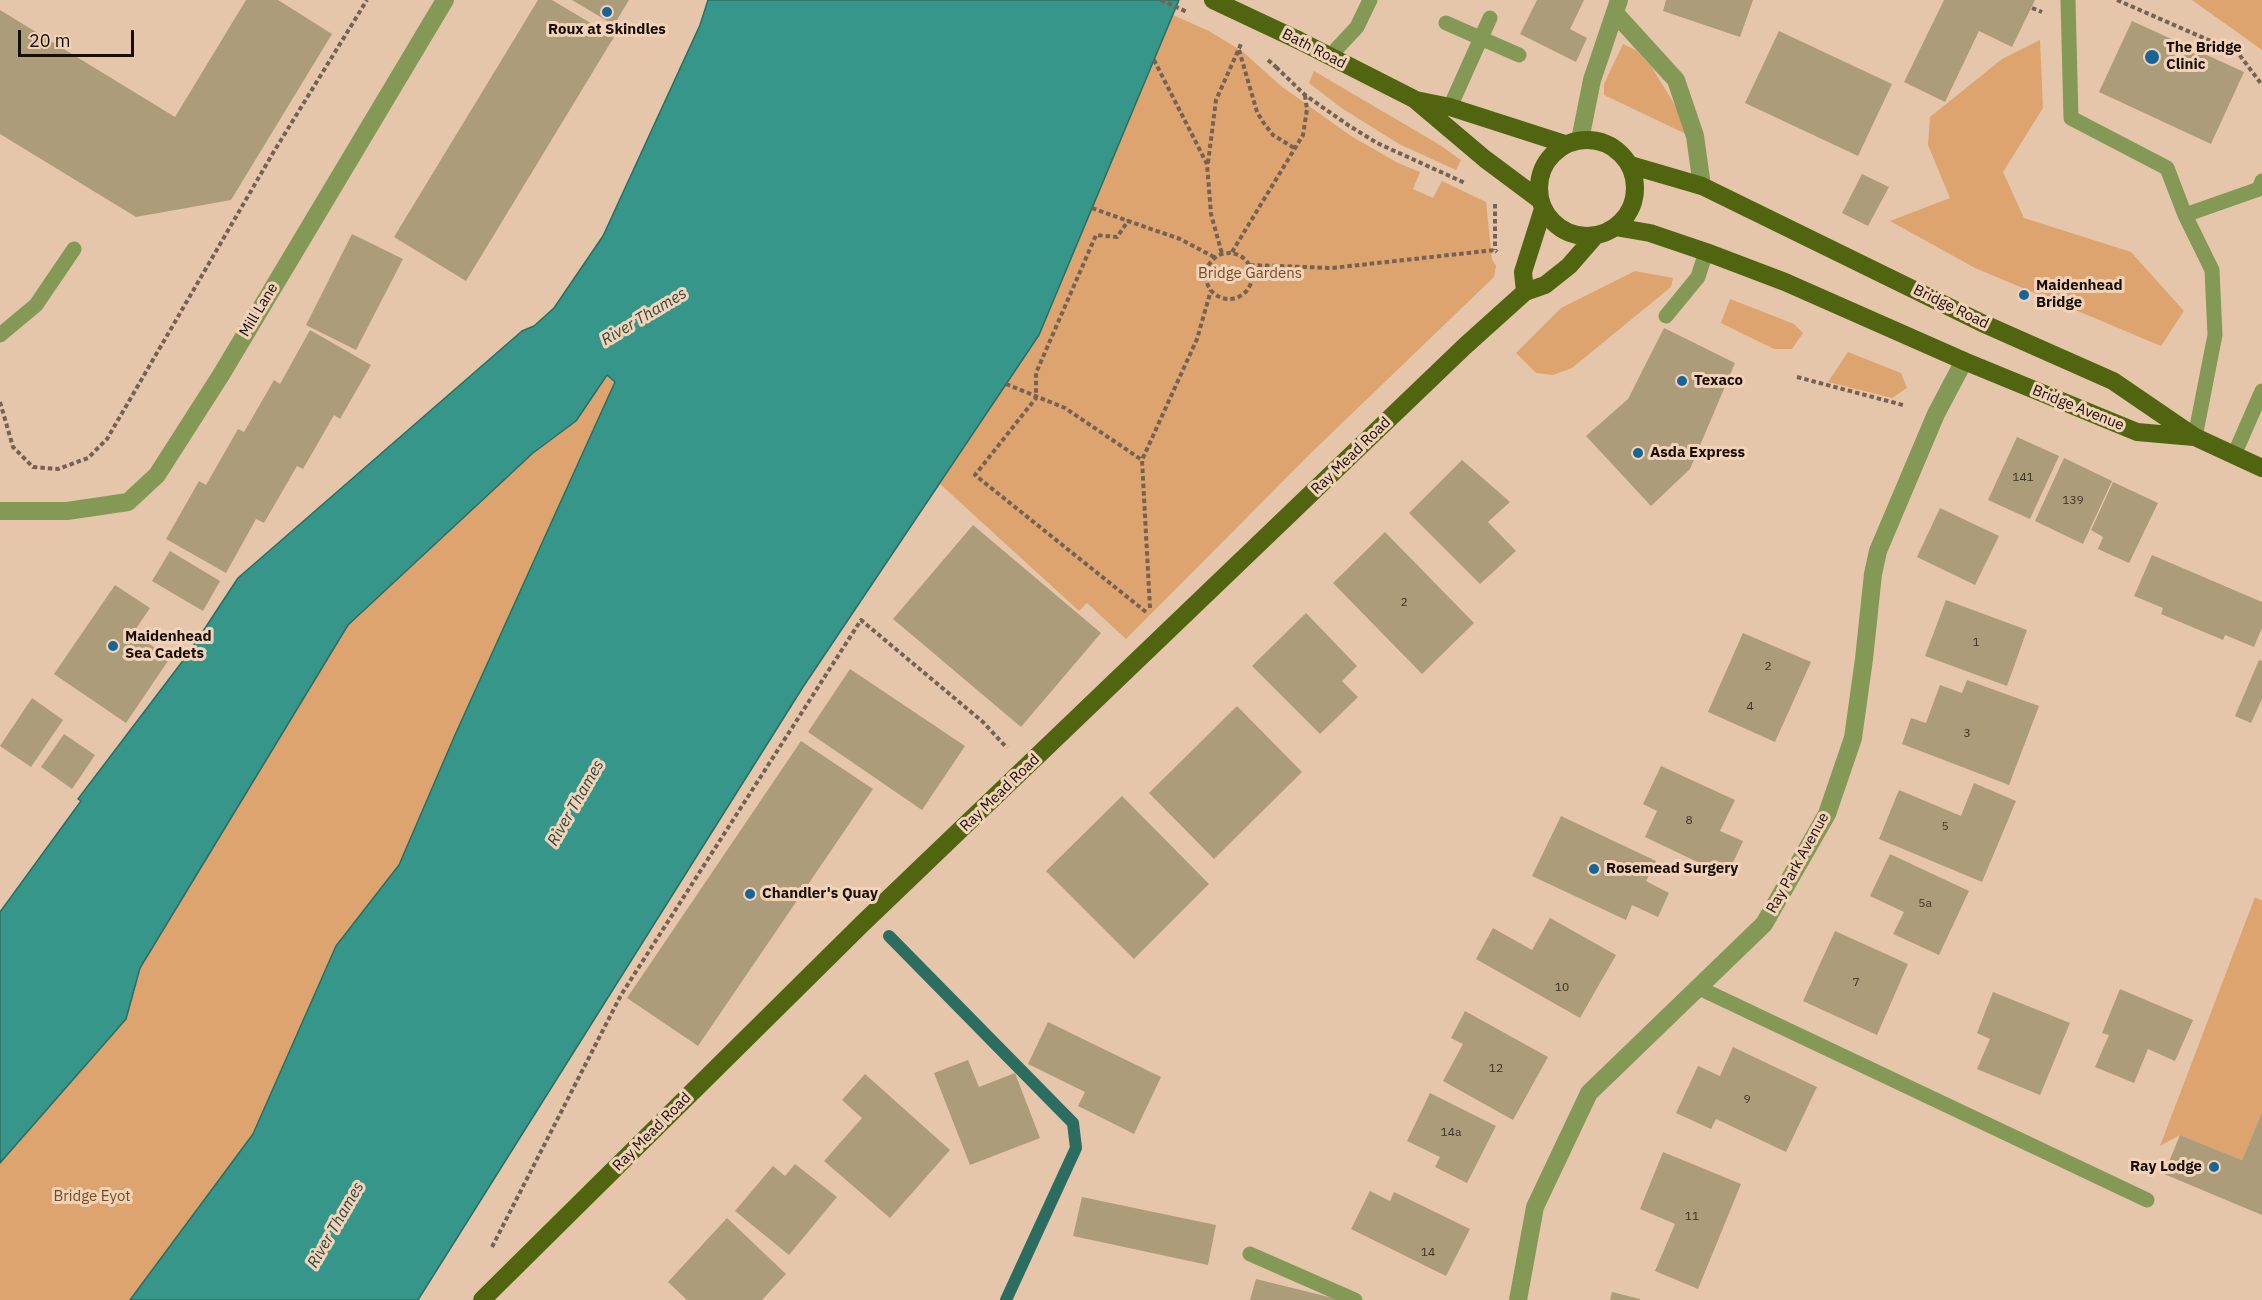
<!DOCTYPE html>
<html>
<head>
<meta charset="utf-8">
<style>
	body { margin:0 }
	#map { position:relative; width:2262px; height:1300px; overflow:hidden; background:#e5c6ab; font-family:"IBM Plex Sans",sans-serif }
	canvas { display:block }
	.scale { position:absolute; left:18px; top:30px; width:116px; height:27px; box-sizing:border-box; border:3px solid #180d05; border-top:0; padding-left:8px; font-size:18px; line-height:21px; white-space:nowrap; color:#180d05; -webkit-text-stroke:4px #f3d3b8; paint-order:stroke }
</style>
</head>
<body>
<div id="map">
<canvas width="2262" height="1300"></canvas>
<div class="scale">20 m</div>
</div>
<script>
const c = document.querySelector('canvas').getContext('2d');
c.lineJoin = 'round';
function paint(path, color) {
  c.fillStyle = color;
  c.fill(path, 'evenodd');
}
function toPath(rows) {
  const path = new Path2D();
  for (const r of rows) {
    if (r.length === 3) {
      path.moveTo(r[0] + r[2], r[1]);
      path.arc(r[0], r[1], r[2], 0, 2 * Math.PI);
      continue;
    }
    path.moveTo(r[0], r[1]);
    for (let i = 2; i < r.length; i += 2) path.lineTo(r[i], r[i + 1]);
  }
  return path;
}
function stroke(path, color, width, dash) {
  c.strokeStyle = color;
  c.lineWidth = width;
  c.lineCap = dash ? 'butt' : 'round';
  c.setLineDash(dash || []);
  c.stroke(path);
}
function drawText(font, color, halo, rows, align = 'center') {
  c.font = font + ' "IBM Plex Sans",sans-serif';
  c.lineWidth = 6;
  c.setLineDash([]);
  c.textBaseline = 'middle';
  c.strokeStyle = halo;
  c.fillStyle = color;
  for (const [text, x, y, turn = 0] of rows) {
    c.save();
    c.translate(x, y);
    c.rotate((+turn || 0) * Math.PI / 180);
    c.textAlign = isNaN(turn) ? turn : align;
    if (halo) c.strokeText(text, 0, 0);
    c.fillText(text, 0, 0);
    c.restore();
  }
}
paint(toPath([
	[2192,0,2262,0,2262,50],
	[1173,15,1209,31,1242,51,1281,86,1351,136,1398,163,1420,172,1413,189,1433,198,1442,181,1486,202,1492,259,1496,266,1494,277,1312,452,1126,639,1087,603,1079,611,940,484,1039,335],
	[2040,40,2043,108,2003,172,2024,218,2131,252,2184,311,2161,346,1975,268,1890,221,1950,198,1928,145,1930,117,2002,59],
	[1623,44,1636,50,1651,66,1678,110,1686,134,1604,95,1604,84],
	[1314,71,1440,145,1461,160,1456,170,1399,144,1343,109,1309,83],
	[1635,271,1673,278,1671,287,1572,368,1553,375,1536,373,1516,353,1561,308],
	[1730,299,1794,324,1803,333,1792,349,1774,349,1721,323],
	[1848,352,1901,373,1907,388,1892,398,1828,382],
	[607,375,615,382,455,735,399,865,336,946,253,1134,130,1300,0,1300,0,1163,126,1019,140,968,348,625,533,453,576,421],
	[2255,897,2262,901,2262,1112,2242,1160,2180,1135,2160,1146]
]), '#dda470');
const water = toPath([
	[708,0,1179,0,1039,335,803,687,418,1300,130,1300,253,1134,336,946,399,865,455,735,615,382,607,375,576,421,533,453,348,625,140,968,126,1019,0,1163,0,912,81,801,78,799,188,654,238,578,522,331,534,326,554,308,603,236,700,25,708,0]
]);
paint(water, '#359689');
stroke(water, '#2c6d61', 1.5);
stroke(toPath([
	[889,936,1073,1123,1076,1148,1006,1300]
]), '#2c6d61', 12);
paint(toPath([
	[246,0,278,0,332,34,231,200,136,217,0,134,0,10,175,117],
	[538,0,552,0,614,37,466,281,394,237],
	[572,0,629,0,614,25],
	[1537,0,1584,0,1570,29,1587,38,1576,62,1520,34],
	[1666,0,1753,0,1740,37,1663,11],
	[1944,0,2035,0,2012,47,1979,31,1945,102,1904,82],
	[2132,21,2244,72,2211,144,2099,92],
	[1779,31,1892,84,1858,156,1745,103],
	[1862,174,1889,187,1868,226,1842,213],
	[352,234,403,259,356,350,306,325],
	[1664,328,1735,363,1690,469,1651,506,1586,436,1628,399],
	[310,330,371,365,340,419,334,415,303,469,297,466,264,523,256,519,226,573,166,539,199,481,206,485,238,429,244,432,274,380,280,384],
	[2017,437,2059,456,2030,519,1988,500],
	[2064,458,2112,481,2083,544,2035,521],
	[1462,460,1510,502,1488,522,1516,551,1480,584,1409,513],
	[2113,482,2158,503,2129,563,2098,549,2103,537,2091,530],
	[1940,508,1999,536,1975,585,1917,557],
	[973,525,1101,633,1021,727,893,619],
	[1385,532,1474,623,1422,674,1333,583],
	[170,551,220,581,203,611,152,581],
	[2152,555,2262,602,2262,628,2254,647,2225,635,2223,640,2161,614,2163,608,2134,596],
	[115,585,150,608,133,633,170,658,126,723,54,674],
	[1946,600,2027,630,2007,686,1925,656],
	[1306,613,1357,666,1342,681,1358,697,1320,734,1252,666],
	[1743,633,1811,662,1775,742,1708,712],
	[2259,660,2262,661,2262,699,2251,723,2235,716],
	[850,669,965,746,922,810,808,732],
	[1967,680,2039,706,2009,785,1902,744,1911,718,1926,723,1940,685,1962,693],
	[32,698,63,720,31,767,0,746],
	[1237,706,1302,772,1214,859,1149,793],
	[64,734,95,755,72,789,41,767],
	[801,741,873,789,698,1046,627,998],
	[1661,766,1735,800,1720,831,1743,841,1727,876,1645,837,1657,811,1643,804],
	[1974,783,2016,801,1982,882,1879,839,1899,790,1961,816],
	[1122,796,1209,884,1134,959,1046,871],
	[1561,816,1656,861,1646,881,1669,893,1658,917,1632,905,1626,920,1532,876],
	[1890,854,1969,891,1939,955,1893,934,1904,912,1870,896],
	[1550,918,1616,955,1580,1018,1476,959,1493,928,1532,950],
	[1835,931,1908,964,1877,1035,1803,1001],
	[2120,989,2193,1020,2175,1061,2148,1049,2134,1083,2095,1067,2109,1035,2102,1033],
	[1993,992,2070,1023,2040,1095,1977,1069,1990,1039,1977,1033],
	[1465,1011,1548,1057,1513,1120,1443,1081,1463,1044,1451,1038],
	[1048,1022,1161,1077,1134,1134,1078,1106,1085,1092,1028,1064],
	[1733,1047,1817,1087,1786,1152,1716,1119,1711,1129,1676,1113,1698,1066,1720,1076],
	[968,1060,979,1087,1015,1073,1040,1138,970,1165,934,1073],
	[865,1074,950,1150,890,1218,824,1161,862,1118,842,1100],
	[1430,1093,1496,1126,1467,1183,1435,1167,1440,1157,1407,1141],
	[2262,1112,2262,1215,2164,1174,2180,1135,2242,1160],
	[1663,1152,1741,1184,1698,1289,1655,1271,1675,1224,1640,1209],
	[795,1164,837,1197,789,1255,735,1211,773,1166,785,1176],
	[1370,1191,1390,1201,1394,1192,1470,1229,1446,1276,1351,1229],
	[1082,1197,1216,1225,1208,1265,1073,1236],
	[727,1218,786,1274,762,1300,687,1300,668,1282],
	[1256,1279,1337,1299,1337,1300,1250,1300],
	[1612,1292,1640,1299,1640,1300,1610,1300]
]), '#ad9c7a');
stroke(toPath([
	[2117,0,2238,53,2262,85],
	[2032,8,2042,12],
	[1239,50,1257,112,1263,122,1273,135,1296,149],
	[1154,60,1207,164,1211,214,1222,254],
	[1276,67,1305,95,1348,125,1377,143,1465,183],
	[1208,163,1216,100,1241,44],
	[1495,204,1495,250],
	[1092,208,1128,221],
	[1232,252,1303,135,1307,109,1305,96],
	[1229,276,23],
	[1250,265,1332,268,1495,250,1497,252],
	[1797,377,1903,405],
	[1006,384,1065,408,1142,460],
	[0,402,13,447,33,467,58,469,88,458,107,439,273,153,367,0],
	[1150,608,1142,460,1197,339,1211,290],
	[1146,612,975,475,1036,398,1036,373,1096,235,1117,237,1128,221,1180,239,1216,258],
	[492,1247,621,995,861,620,983,722,1007,748]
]), '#766252', 4, [4.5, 3]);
stroke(toPath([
	[2068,0,2071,118,2167,168,2185,215,2212,270,2215,335,2195,437],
	[1446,23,1519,55],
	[1330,56,1357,27,1370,0],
	[1450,107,1490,18],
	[2185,215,2259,189,2262,181],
	[1666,316,1698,277,1706,252],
	[0,335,36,305,74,249],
	[2234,455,2262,391],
	[1697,987,2147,1200],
	[1250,1254,1355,1300]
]), '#849955', 15);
stroke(toPath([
	[1615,13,1676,80,1695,136,1702,186],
	[1580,140,1592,80,1619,0],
	[0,511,67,511,128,502,157,475,221,375,445,0],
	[1518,1300,1535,1207,1589,1093,1764,924,1827,814,1853,738,1864,659,1873,574,1878,551,1936,414,1964,361]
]), '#849955', 18);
stroke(toPath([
	[1298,40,1414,99,1485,159,1540,200],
	[1416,100,1450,107,1565,144],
	[1587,188,48],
	[1630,165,1702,186,1982,323,2113,381,2195,437,2262,468],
	[1615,227,1650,233,1706,252,1785,282,1964,361,2137,432,2194,437],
	[1525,292,1523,272,1543,209],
	[482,1300,862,924,1465,346,1525,292,1545,285,1569,266,1596,235]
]), '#516511', 18);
stroke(toPath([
	[1161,0,1187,12],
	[1268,60,1276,67]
]), '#766252', 4, [4.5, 3]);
stroke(toPath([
	[1213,0,1298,40]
]), '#516511', 18);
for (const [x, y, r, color] of [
	[607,12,6,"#176598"],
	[2152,57,8,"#176598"],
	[2024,295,6,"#176598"],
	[1682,381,6,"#176598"],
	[1638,453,6,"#176598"],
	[113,646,6,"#176598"],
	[1594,869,6,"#176598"],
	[750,894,6,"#176598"],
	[2214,1167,6,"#176598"]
]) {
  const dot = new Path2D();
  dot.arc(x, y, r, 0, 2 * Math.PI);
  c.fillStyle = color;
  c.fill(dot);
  stroke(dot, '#f3d3b8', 2);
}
drawText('12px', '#3d3122', null, [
	["141",2023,478],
	["139",2073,501],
	["2",1404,603],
	["1",1976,643],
	["2",1768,667],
	["4",1750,707],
	["3",1967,734],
	["8",1689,821],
	["5",1945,827],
	["5a",1925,904],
	["7",1856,983],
	["10",1562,988],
	["12",1496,1069],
	["9",1747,1100],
	["14a",1451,1133],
	["11",1692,1217],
	["14",1428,1253]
]);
drawText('bold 15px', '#180d05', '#f3d3b8', [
	["Roux at Skindles",607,30,"center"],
	["The Bridge",2166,48],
	["Clinic",2166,65],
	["Maidenhead",2036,286],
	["Bridge",2036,303],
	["Texaco",1694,381],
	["Asda Express",1650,453],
	["Maidenhead",125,637],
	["Sea Cadets",125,654],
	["Rosemead Surgery",1606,869],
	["Chandler's Quay",762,894],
	["Ray Lodge",2202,1167,"right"]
], 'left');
drawText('15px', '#180d05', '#f3d3b8', [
	["Bath Road",1314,49,27],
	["Bridge Road",1951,307,26],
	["Mill Lane",259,310,-59],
	["Bridge Avenue",2078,408,22],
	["Ray Mead Road",1351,456,-44],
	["Ray Mead Road",1000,793,-44],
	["Ray Park Avenue",1798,863,-61],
	["Ray Mead Road",652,1132,-45]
]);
drawText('15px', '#734d29', '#f3d3b8', [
	["Bridge Gardens",1250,274],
	["Bridge Eyot",92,1197]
]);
drawText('italic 16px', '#2b4843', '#f3d3b8', [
	["River Thames",644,317,-31],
	["River Thames",576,803,-60],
	["River Thames",336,1225,-60]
]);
</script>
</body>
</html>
